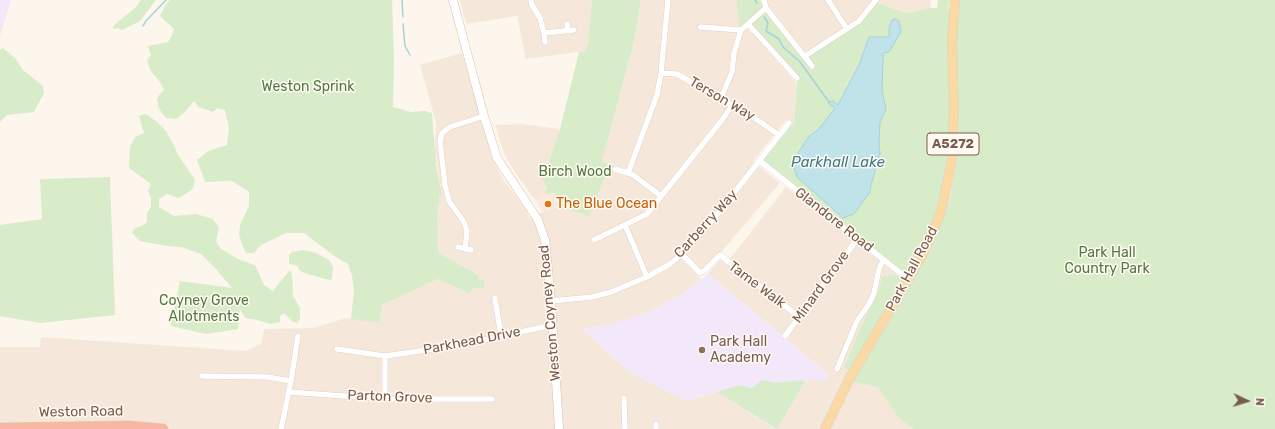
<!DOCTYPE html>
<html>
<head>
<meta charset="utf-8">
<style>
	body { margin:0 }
	#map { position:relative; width:1275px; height:429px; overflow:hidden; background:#fdf6ec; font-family:Rubik,sans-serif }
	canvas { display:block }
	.north { position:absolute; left:1227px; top:381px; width:40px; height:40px; -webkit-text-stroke:3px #fffaf3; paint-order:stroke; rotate:94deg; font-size:11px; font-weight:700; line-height:16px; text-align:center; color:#7a5c4d }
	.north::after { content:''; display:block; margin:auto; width:14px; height:18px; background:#7a5c4d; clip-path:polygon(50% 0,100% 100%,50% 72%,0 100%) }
</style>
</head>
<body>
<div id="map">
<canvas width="1275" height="429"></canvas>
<div class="north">N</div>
</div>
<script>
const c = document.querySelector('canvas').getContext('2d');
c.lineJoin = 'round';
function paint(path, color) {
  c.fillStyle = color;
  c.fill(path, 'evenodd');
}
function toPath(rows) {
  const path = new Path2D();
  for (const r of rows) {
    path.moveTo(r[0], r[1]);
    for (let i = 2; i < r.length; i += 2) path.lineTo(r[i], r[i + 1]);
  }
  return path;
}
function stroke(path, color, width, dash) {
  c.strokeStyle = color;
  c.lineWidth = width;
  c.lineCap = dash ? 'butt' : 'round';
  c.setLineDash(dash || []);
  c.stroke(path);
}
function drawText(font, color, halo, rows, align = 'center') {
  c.font = font + ' Rubik,sans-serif';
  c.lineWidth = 3;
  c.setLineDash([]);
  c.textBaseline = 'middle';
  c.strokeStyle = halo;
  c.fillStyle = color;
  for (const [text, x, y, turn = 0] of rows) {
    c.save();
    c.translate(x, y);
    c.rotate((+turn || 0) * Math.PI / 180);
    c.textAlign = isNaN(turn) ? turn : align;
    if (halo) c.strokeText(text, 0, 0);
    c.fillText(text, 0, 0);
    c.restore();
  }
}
paint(toPath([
	[460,0,592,0,588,43,585,51,526,59,517,16,466,24],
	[641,0,736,0,741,30,747,29,755,36,796,83,794,125,786,120,753,161,780,183,718,256,701,273,685,256,682,259,701,279,682,294,649,312,617,323,582,329,628,371,686,401,717,392,775,429,0,429,0,347,40,347,41,337,245,351,261,344,264,329,313,328,346,318,379,323,382,305,438,279,470,294,478,279,478,275,439,253,437,244,437,220,438,207,440,202,439,196,442,195,434,150,436,123,420,65,462,53,493,160,504,181,526,209,529,217,560,206,588,217,608,165,602,161,634,42],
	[763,0,931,0,930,8,906,13,875,2,859,21,805,56],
	[521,124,560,129,549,161,541,176,547,190,545,191,547,194,536,201,518,177,505,156,495,125],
	[786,187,909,280,853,382,878,387,898,417,913,429,777,429,808,378,824,381,828,374,708,274,720,259,726,264]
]), '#f5e8da');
paint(toPath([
	[555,193,560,206,542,212,536,201,547,194]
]), '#fde8e0');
paint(toPath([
	[0,0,11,0,0,36],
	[708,274,828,374,824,381,808,378,777,429,775,429,717,392,686,401,628,371,582,329,616,323,649,312,682,294]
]), '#f3e8fa');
paint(toPath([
	[141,0,156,0,140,21,122,30,118,28,113,29,114,25,136,7],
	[170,0,392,0,394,58,393,107,411,112,425,111,432,113,436,165,442,195,439,196,440,202,438,207,437,220,437,244,439,253,478,275,478,279,485,281,484,288,473,288,470,294,438,279,382,305,379,323,351,319,354,290,352,276,348,264,333,255,304,233,286,233,261,245,254,253,246,253,242,244,239,234,240,225,249,206,249,192,232,181,205,182,197,160,208,151,227,145,229,127,225,110,217,108,213,112,198,107,194,101,185,112,176,119,166,118,159,109,157,100,159,95,164,90,160,82,150,70,147,60,151,55,148,46,168,42,172,35,174,29,160,16,165,6],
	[592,0,641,0,634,42,602,161,609,165,589,217,560,206,555,193,547,194,545,191,547,189,541,177,549,161,560,129,579,52,585,51,588,43],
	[736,0,760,0,763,7,740,28],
	[938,0,950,0,948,9,954,9,954,121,943,204,909,280,760,161,791,124,794,125,797,78,748,24,766,8,805,56,859,21,875,2,906,13,930,8,937,8],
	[959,0,1275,0,1275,429,913,429,898,417,878,387,853,382,930,251,940,223,949,203,958,153,958,104,955,40],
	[3,48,15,58,23,70,43,86,44,93,34,112,7,115,0,122,0,50],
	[146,114,157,122,166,131,175,147,177,153,195,180,193,189,179,198,167,194,159,199,159,207,174,216,196,214,213,219,219,228,216,242,221,249,240,260,255,265,264,285,273,291,290,270,292,275,293,296,300,308,300,319,297,323,293,322,284,313,280,316,280,322,271,324,257,320,245,318,240,309,238,329,206,334,171,326,180,281,232,288,216,269,201,254,181,247,167,246,140,241,132,233,135,228,142,226,147,222,147,213,151,207,151,198,148,191,151,184,129,168,130,147,135,137,144,133,139,116],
	[110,177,115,315,40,323,0,316,0,225,42,219,40,179],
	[303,250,316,253,329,260,333,267,332,278,331,280,326,279,304,273,299,270,298,266,289,264,289,255,292,252],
	[894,274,902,281,850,371,844,367,861,327,879,290,882,277],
	[762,380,777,383,799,380,805,382,777,429,717,392,739,385,752,388]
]), '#d8ecc9');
const water = toPath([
	[895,19,899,21,901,32,889,52,884,53,883,57,882,90,886,110,880,122,879,144,880,153,870,189,870,192,854,214,843,218,797,177,794,168,795,158,809,136,818,130,835,108,829,104,829,102,833,101,838,105,859,65,869,37,889,37,889,28,892,20,895,19]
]);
paint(water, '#bfe3e8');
stroke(water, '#a5d3da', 1);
stroke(toPath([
	[402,0,403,17],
	[755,0,757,3],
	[764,17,768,23,766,31,779,39,783,47,800,62,829,102],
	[403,24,405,46,410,55],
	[143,26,146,21,166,0]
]), '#a5d3da', 1.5);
const street = toPath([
	[531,0,532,5,540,18,544,33,574,30],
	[764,0,766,8,812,66],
	[828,0,847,29],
	[567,24,568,31],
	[748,24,797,78],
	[700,27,741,30],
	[544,33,545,42],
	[805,56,859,21,876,0],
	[661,73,677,74,756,119,779,135],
	[721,98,732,72,734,53,741,30,766,8],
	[760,161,909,280],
	[615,169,628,173],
	[661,196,633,175,628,173,657,95,661,73,668,0],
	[625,225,647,277],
	[594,240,647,214,722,120,732,105],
	[458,247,471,250],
	[465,249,467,231,464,222,449,201,445,185,440,141,442,133,450,127,484,116],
	[682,254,700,273,705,270,720,255,799,317],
	[495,298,501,336],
	[551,301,592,297,611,292,647,277,670,264,682,254,711,222,789,123],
	[785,336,858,238],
	[337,349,385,356,462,345,552,325],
	[837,369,857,321,869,304,874,293,879,269,883,260],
	[202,376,267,377,291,381],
	[289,392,385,399,492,399],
	[624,398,625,429],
	[385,399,385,356],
	[656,424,656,429],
	[281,429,291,381,298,336]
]);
const secondary = toPath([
	[453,0,484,116,497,158,538,220,545,240,551,301,559,429]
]);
const primary = toPath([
	[825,429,851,376,923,254,937,222,943,204,952,159,954,107,952,41,955,0]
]);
const highway = toPath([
	[0,428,129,426,163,429]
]);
stroke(street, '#d1beb0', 6);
stroke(secondary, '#d6c0b0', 9);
stroke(primary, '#dad1cd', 10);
stroke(highway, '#dad1cd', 11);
stroke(street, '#fff', 5.5);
stroke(secondary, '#fff', 8);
stroke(primary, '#fbd9a5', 9);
stroke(highway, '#f7b7a3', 10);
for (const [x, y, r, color] of [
	[548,204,4,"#e8710a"],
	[702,350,4,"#8d6e63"]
]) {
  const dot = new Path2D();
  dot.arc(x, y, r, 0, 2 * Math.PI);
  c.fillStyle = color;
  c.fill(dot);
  stroke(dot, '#fffaf3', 1.5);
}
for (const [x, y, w] of [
	[953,144,52]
]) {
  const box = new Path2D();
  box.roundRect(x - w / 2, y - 11, w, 22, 3);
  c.fillStyle = '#fffaf3';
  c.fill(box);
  stroke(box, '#7a5c4d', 1);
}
drawText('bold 13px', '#7a5c4d', null, [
	["A5272",953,144]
]);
drawText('14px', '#537a41', '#fffaf3', [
	["Weston Sprink",308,87],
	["Birch Wood",575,172],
	["Park Hall",1107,253],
	["Country Park",1107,269],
	["Coyney Grove",204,301],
	["Allotments",204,317]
]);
drawText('14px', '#7a5c4d', '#fffaf3', [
	["Terson Way",722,99,30],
	["Glandore Road",834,220,38],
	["Carberry Way",706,224,-48],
	["Park Hall Road",912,269,-62],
	["Tame Walk",757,285,37],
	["Minard Grove",821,287,-54],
	["Weston Coyney Road",550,313,-95],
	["Parkhead Drive",472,341,-11],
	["Parton Grove",390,397,2],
	["Weston Road",81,412,-1]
]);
drawText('14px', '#c56008', '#fffaf3', [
	["The Blue Ocean",556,204]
], 'left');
drawText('14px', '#785e54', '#fffaf3', [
	["Park Hall",710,342],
	["Academy",710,358]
], 'left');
drawText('italic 15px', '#437c86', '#fffaf3', [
	["Parkhall Lake",838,163]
]);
</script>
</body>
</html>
